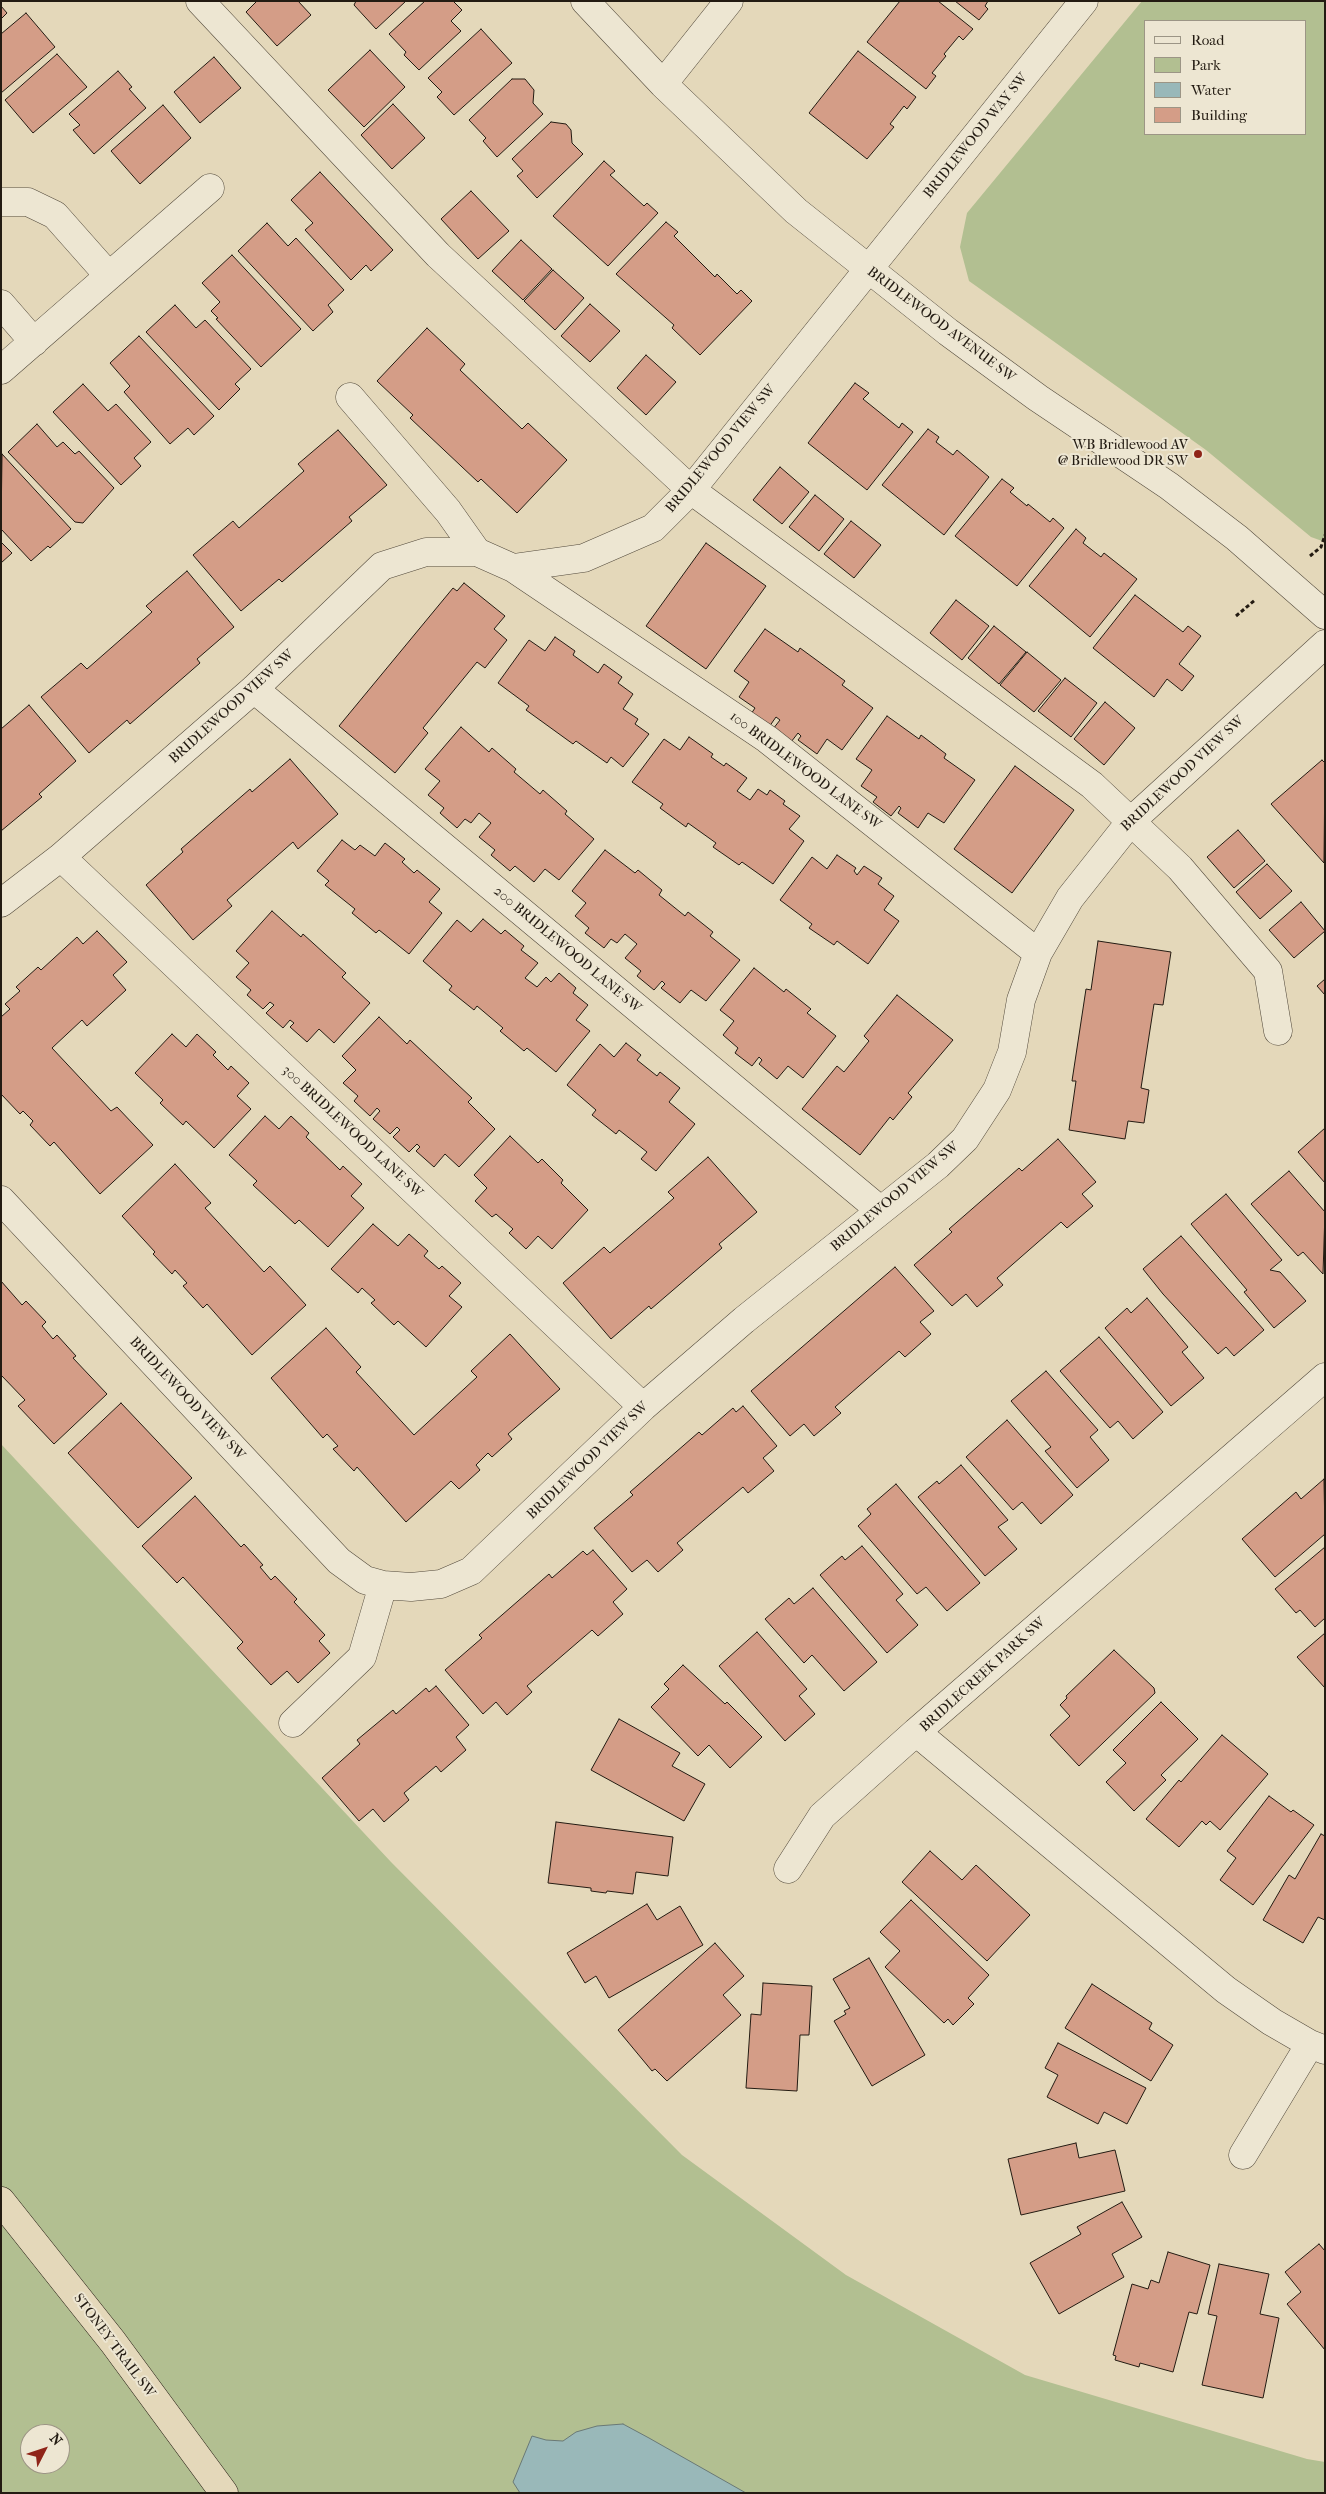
<!DOCTYPE html>
<html>
<head>
<meta charset="utf-8">
<style>
	body { margin:0 }
	#map { position:relative; width:1326px; height:2494px; overflow:hidden; background:#e4d8ba; font-family:"IM FELL French Canon",serif }
	canvas { display:block }
	.frame { position:absolute; inset:0; border:2px solid #231b12; pointer-events:none }
	.legend { position:absolute; left:1144px; top:20px; width:162px; height:115px; box-sizing:border-box; background:#ede6d2; border:1px solid #9c9585; margin:0; padding:6px 9px; list-style:none; font-size:15px; color:#231b12 }
	.legend li { display:flex; align-items:center; gap:10px; height:25px }
	.legend b { width:25px; border:1px solid #9c9585 }
	.north { position:absolute; left:20px; top:2424px; width:50px; height:50px; box-sizing:border-box; background:#ede6d2; border:1px solid #9c9585; border-radius:50%; rotate:49deg; font-size:14px; font-weight:700; line-height:20px; text-align:center; color:#231b12 }
	.north::after { content:''; display:block; margin:auto; width:18px; height:22px; background:#8f2418; clip-path:polygon(50% 0,100% 100%,50% 72%,0 100%) }
</style>
</head>
<body>
<div id="map">
<canvas width="1326" height="2494"></canvas>
<div class="frame"></div>
<ul class="legend">
<li><b style="height:6px;background:#ede6d2"></b>Road</li>
<li><b style="height:14px;background:#b2bf91"></b>Park</li>
<li><b style="height:14px;background:#99b8b9"></b>Water</li>
<li><b style="height:14px;background:#d49d87"></b>Building</li>
</ul>
<div class="north">N</div>
</div>
<script>
const c = document.querySelector('canvas').getContext('2d');
c.lineJoin = 'round';
function paint(path, color) {
  c.fillStyle = color;
  c.fill(path, 'evenodd');
}
function toPath(rows) {
  const path = new Path2D();
  for (const r of rows) {
    path.moveTo(r[0], r[1]);
    for (let i = 2; i < r.length; i += 2) path.lineTo(r[i], r[i + 1]);
  }
  return path;
}
function stroke(path, color, width, dash) {
  c.strokeStyle = color;
  c.lineWidth = width;
  c.lineCap = dash ? 'butt' : 'round';
  c.setLineDash(dash || []);
  c.stroke(path);
}
function drawText(font, color, halo, rows, align = 'center') {
  c.font = font + ' "IM FELL French Canon",serif';
  c.lineWidth = 4;
  c.setLineDash([]);
  c.textBaseline = 'middle';
  c.strokeStyle = halo;
  c.fillStyle = color;
  for (const [text, x, y, turn = 0] of rows) {
    c.save();
    c.translate(x, y);
    c.rotate((+turn || 0) * Math.PI / 180);
    c.textAlign = isNaN(turn) ? turn : align;
    if (halo) c.strokeText(text, 0, 0);
    c.fillText(text, 0, 0);
    c.restore();
  }
}
paint(toPath([
	[1142,1,1325,1,1325,542,1311,537,1206,450,969,281,960,247,967,213],
	[1145,21,1305,21,1305,134,1145,134],
	[1,1444,391,1862,682,2155,846,2275,1025,2375,1307,2459,1325,2462,1325,2493,1,2493],
	[30,2434,60,2434,60,2464,30,2464]
]), '#b2bf91');
const water = toPath([
	[623,2424,649,2438,746,2493,520,2493,513,2482,532,2436,546,2440,563,2441,576,2432,597,2426,623,2424]
]);
paint(water, '#99b8b9');
stroke(water, '#6a7976', 1);
const building = toPath([
	[257,1,298,1,311,15,277,46,246,12,257,1],
	[356,1,406,1,376,29,354,5,356,1],
	[425,1,453,1,462,10,451,21,461,31,419,70,404,55,406,52,389,34,425,1],
	[900,1,938,1,973,29,963,40,959,36,944,54,946,56,932,73,936,76,926,89,867,42,900,1],
	[955,1,988,1,985,6,988,9,979,20,955,1],
	[1,6,7,13,1,19,1,6],
	[26,13,55,47,1,93,1,34,26,13],
	[481,29,512,63,454,115,437,97,442,92,428,78,481,29],
	[370,50,405,87,364,127,328,90,370,50],
	[858,51,916,97,907,109,904,106,890,124,894,127,867,159,809,113,858,51],
	[57,54,87,87,33,133,5,100,57,54],
	[214,57,241,88,200,123,174,92,214,57],
	[118,71,132,87,129,89,146,108,94,154,73,130,80,125,69,114,118,71],
	[512,79,525,79,534,90,533,103,543,114,497,157,483,141,486,138,469,120,512,79],
	[393,104,425,138,392,169,361,135,393,104],
	[163,105,191,138,140,184,111,151,163,105],
	[551,122,566,124,571,130,572,143,583,154,537,198,517,176,523,171,512,159,551,122],
	[604,161,615,171,610,175,644,206,647,203,658,213,608,266,553,216,604,161],
	[320,172,393,250,371,271,366,265,351,280,305,230,313,223,291,200,320,172],
	[471,191,509,231,478,259,441,219,471,191],
	[666,222,678,232,674,236,715,277,717,274,737,294,741,290,752,301,700,355,672,328,674,325,616,274,666,222],
	[267,223,288,246,296,238,344,290,328,305,333,312,313,331,238,251,267,223],
	[521,240,552,269,523,300,492,271,521,240],
	[232,255,301,329,261,367,216,319,218,318,211,311,220,302,202,283,232,255],
	[553,270,584,298,555,330,524,301,553,270],
	[590,304,620,331,590,362,561,336,590,304],
	[175,305,196,328,205,320,251,369,235,384,240,389,219,410,146,332,175,305],
	[427,328,465,364,460,370,522,429,528,423,567,460,517,513,481,479,478,482,410,418,413,415,377,381,427,328],
	[139,336,214,416,194,435,188,428,170,444,124,392,130,386,110,363,139,336],
	[646,355,676,382,646,415,617,388,646,355],
	[855,383,869,393,863,399,899,428,902,423,913,432,867,490,808,443,855,383],
	[83,384,108,411,116,404,151,442,134,458,141,466,121,485,53,412,83,384],
	[37,424,57,447,63,442,75,454,79,451,114,488,83,523,75,522,8,452,37,424],
	[928,429,939,437,936,442,953,455,957,450,989,477,944,535,882,485,928,429],
	[338,430,387,485,349,517,352,521,282,582,279,579,241,611,193,555,233,521,239,528,304,471,298,464,338,430],
	[2,454,71,529,50,548,48,546,31,561,1,529,2,454],
	[780,467,809,492,782,524,753,500,780,467],
	[1002,479,1014,488,1010,492,1027,506,1028,504,1050,522,1053,518,1064,528,1017,586,955,536,1002,479],
	[815,495,844,519,819,551,789,527,815,495],
	[851,521,881,545,854,578,824,554,851,521],
	[1076,529,1086,538,1083,543,1101,557,1104,553,1137,579,1090,637,1029,586,1076,529],
	[1,542,12,553,1,563,1,542],
	[706,543,766,586,706,669,646,626,706,543],
	[187,571,234,627,197,659,200,663,130,724,127,720,89,753,41,697,81,663,87,669,152,612,146,606,187,571],
	[464,583,505,616,494,629,507,640,485,668,477,662,423,728,428,733,395,773,339,726,453,588,457,591,464,583],
	[1135,595,1183,632,1188,626,1201,636,1179,664,1194,676,1182,691,1167,679,1154,697,1093,648,1135,595],
	[956,600,989,626,962,660,930,633,956,600],
	[994,626,1026,652,999,684,968,658,994,626],
	[765,629,798,652,800,648,845,681,842,685,873,708,842,750,827,739,817,754,798,740,801,736,798,733,791,742,773,729,780,720,776,717,769,727,751,714,755,708,739,697,749,682,734,671,765,629],
	[555,637,575,651,573,655,598,673,604,664,622,677,618,683,633,694,623,709,638,719,635,724,649,734,623,767,611,757,607,763,576,741,573,744,526,710,529,706,498,683,529,640,545,651,555,637],
	[1027,652,1061,680,1034,712,1000,685,1027,652],
	[1065,678,1097,703,1071,737,1038,711,1065,678],
	[1105,702,1135,728,1104,765,1074,739,1105,702],
	[29,705,76,761,39,794,42,797,1,831,1,729,29,705],
	[887,716,919,739,921,735,946,754,944,758,975,780,944,823,928,813,918,828,898,813,901,808,899,806,891,816,873,802,877,797,861,786,872,770,856,759,887,716],
	[461,727,489,752,492,748,516,769,514,772,540,794,543,790,567,811,565,814,594,839,559,880,545,869,534,882,515,866,510,871,491,855,495,850,479,837,491,823,479,813,471,823,465,819,457,828,440,813,444,808,428,795,440,781,425,769,461,727],
	[689,737,713,754,711,757,724,766,726,763,747,778,737,791,750,800,758,789,767,795,770,790,785,801,783,804,800,816,789,829,804,841,773,884,742,862,739,865,713,847,716,843,688,823,686,827,660,808,663,804,632,782,664,739,680,750,689,737],
	[290,759,338,814,298,849,293,842,227,900,232,906,193,940,146,885,183,852,181,849,250,789,252,792,290,759],
	[1322,760,1325,763,1324,863,1271,804,1322,760],
	[1015,766,1074,810,1012,893,954,849,1015,766],
	[1238,830,1265,861,1234,888,1207,857,1238,830],
	[342,840,355,850,360,845,375,856,385,843,405,859,402,862,414,873,417,870,440,889,429,902,442,913,409,954,379,930,376,933,352,913,355,909,325,885,329,881,317,871,342,840],
	[605,850,635,873,638,870,662,890,659,895,685,916,688,912,713,932,710,936,740,960,706,1001,691,990,680,1003,661,988,665,984,662,981,654,990,637,976,641,971,625,958,637,944,625,934,617,943,611,939,604,948,585,933,589,928,575,916,586,903,572,891,605,850],
	[837,855,856,868,854,871,857,875,864,866,882,878,878,884,894,896,884,910,899,921,868,964,837,941,834,945,809,928,812,924,780,900,812,857,827,869,837,855],
	[1267,864,1292,891,1260,919,1236,892,1267,864],
	[1301,902,1325,931,1294,958,1269,930,1301,902],
	[272,911,301,937,303,934,346,973,342,977,370,1003,334,1043,319,1029,307,1042,290,1027,294,1023,290,1020,283,1028,266,1013,274,1005,270,1002,263,1009,247,995,251,990,236,977,249,963,236,951,272,911],
	[483,919,501,934,505,930,524,946,521,950,538,963,525,978,537,987,546,977,551,982,559,973,576,988,573,993,588,1005,576,1020,590,1031,556,1072,527,1048,524,1051,500,1031,503,1028,477,1006,474,1010,449,990,452,986,423,961,457,920,471,932,483,919],
	[97,931,127,962,113,975,126,990,87,1026,82,1020,52,1048,111,1111,117,1107,153,1145,100,1194,54,1142,50,1146,30,1125,33,1121,23,1111,20,1114,1,1094,1,1017,10,1009,5,1004,20,991,16,987,38,967,41,970,77,937,83,944,97,931],
	[1098,941,1171,952,1163,1005,1154,1004,1141,1088,1149,1090,1144,1123,1128,1121,1125,1139,1069,1130,1076,1081,1072,1081,1086,989,1091,990,1098,941],
	[754,968,784,992,786,989,811,1009,807,1013,836,1036,803,1078,788,1066,777,1079,759,1064,762,1060,759,1057,752,1066,735,1053,738,1048,723,1035,734,1021,720,1010,754,968],
	[1325,979,1325,995,1317,986,1325,979],
	[897,995,953,1040,908,1093,912,1097,893,1120,890,1117,860,1155,802,1109,837,1066,844,1072,869,1041,864,1036,897,995],
	[379,1017,407,1044,410,1040,472,1098,468,1102,495,1129,459,1167,445,1154,434,1167,416,1151,420,1147,417,1144,409,1152,393,1137,400,1130,397,1127,390,1134,373,1119,380,1111,377,1108,370,1116,354,1101,358,1096,343,1083,356,1070,342,1056,379,1017],
	[172,1034,186,1047,197,1034,216,1052,213,1055,228,1070,231,1066,249,1083,237,1096,251,1109,214,1148,186,1121,183,1125,160,1103,163,1100,135,1073,172,1034],
	[626,1043,641,1055,637,1060,657,1076,660,1072,680,1088,669,1102,695,1124,656,1171,641,1159,647,1152,619,1130,616,1134,592,1115,596,1110,567,1085,600,1044,614,1057,626,1043],
	[265,1116,279,1129,291,1116,309,1133,306,1137,340,1170,343,1166,362,1184,351,1196,364,1208,328,1247,299,1220,295,1224,253,1185,257,1181,229,1155,265,1116],
	[1325,1128,1325,1183,1298,1152,1325,1128],
	[510,1136,538,1163,542,1159,563,1180,561,1183,588,1210,552,1249,538,1236,526,1249,509,1233,513,1229,496,1214,492,1217,475,1201,487,1188,474,1175,510,1136],
	[1058,1139,1096,1182,1082,1194,1093,1206,1067,1228,1061,1222,997,1278,1003,1285,977,1307,966,1294,952,1306,914,1265,952,1232,949,1229,1019,1168,1022,1171,1058,1139],
	[708,1157,757,1212,719,1244,722,1248,651,1309,649,1306,611,1339,563,1283,604,1247,610,1253,674,1198,668,1192,708,1157],
	[175,1164,211,1203,205,1208,264,1272,270,1266,306,1305,252,1355,207,1304,203,1308,183,1286,187,1283,175,1270,172,1274,153,1254,155,1252,122,1216,175,1164],
	[1289,1171,1325,1212,1323,1274,1303,1252,1298,1256,1251,1204,1289,1171],
	[1226,1194,1282,1260,1270,1270,1280,1272,1306,1301,1274,1328,1244,1292,1247,1290,1191,1224,1226,1194],
	[373,1224,398,1246,409,1234,428,1251,424,1256,439,1269,442,1266,461,1283,449,1296,462,1307,426,1347,398,1321,394,1325,371,1303,375,1300,362,1288,358,1293,331,1269,373,1224],
	[1181,1236,1264,1330,1234,1356,1226,1347,1218,1354,1163,1294,1143,1269,1181,1236],
	[895,1267,934,1311,920,1322,931,1334,905,1357,899,1351,835,1407,841,1413,814,1436,804,1424,790,1436,751,1391,895,1267],
	[1,1281,22,1305,26,1301,46,1322,42,1326,53,1339,57,1335,76,1356,73,1358,107,1394,54,1444,18,1406,25,1400,1,1375,1,1281],
	[1147,1298,1188,1347,1182,1352,1204,1378,1171,1406,1105,1328,1127,1308,1131,1313,1147,1298],
	[326,1328,361,1367,356,1372,414,1435,477,1377,471,1371,510,1334,560,1389,508,1434,512,1439,492,1457,488,1453,476,1465,480,1470,459,1489,451,1481,406,1522,357,1467,354,1471,333,1449,338,1446,327,1434,323,1438,271,1378,326,1328],
	[1099,1337,1163,1412,1133,1439,1118,1421,1110,1428,1060,1371,1099,1337],
	[1046,1371,1098,1430,1090,1437,1109,1460,1077,1488,1045,1451,1051,1447,1011,1401,1046,1371],
	[121,1403,192,1478,138,1528,68,1453,121,1403],
	[743,1406,777,1446,763,1458,774,1471,748,1493,743,1487,677,1543,683,1550,658,1572,647,1560,632,1572,594,1528,633,1495,630,1492,699,1432,702,1435,733,1408,736,1412,743,1406],
	[1007,1420,1073,1495,1041,1524,1022,1502,1013,1510,966,1457,1007,1420],
	[961,1465,1008,1520,998,1527,1017,1549,985,1576,918,1497,937,1481,939,1484,961,1465],
	[1324,1479,1325,1534,1275,1577,1242,1539,1296,1492,1301,1499,1324,1479],
	[896,1484,980,1583,947,1611,926,1587,917,1594,858,1526,871,1514,867,1509,896,1484],
	[195,1496,241,1547,244,1544,263,1565,260,1567,271,1580,275,1576,297,1599,294,1602,325,1635,319,1641,330,1653,298,1683,287,1671,271,1685,237,1648,243,1642,183,1577,177,1583,142,1546,195,1496],
	[862,1546,903,1594,896,1600,918,1625,887,1653,820,1575,842,1556,845,1560,862,1546],
	[1325,1547,1325,1618,1315,1627,1300,1610,1296,1613,1275,1589,1325,1547],
	[593,1550,627,1589,613,1602,623,1614,598,1636,592,1630,527,1686,532,1692,507,1715,496,1702,483,1714,445,1670,482,1638,479,1635,549,1574,552,1578,583,1551,587,1555,593,1550],
	[813,1588,877,1662,844,1691,812,1655,804,1663,765,1619,789,1598,794,1604,813,1588],
	[757,1632,807,1689,799,1696,815,1714,785,1741,719,1666,757,1632],
	[1325,1633,1325,1688,1297,1657,1325,1633],
	[1114,1650,1154,1688,1155,1693,1079,1766,1050,1735,1070,1716,1060,1705,1067,1698,1066,1696,1114,1650],
	[683,1665,725,1704,727,1702,762,1737,730,1768,709,1745,698,1756,651,1707,669,1689,664,1684,683,1665],
	[436,1686,469,1725,456,1737,466,1750,441,1772,436,1766,404,1793,409,1800,384,1822,373,1809,359,1821,322,1778,360,1744,357,1740,393,1710,396,1714,426,1688,429,1692,436,1686],
	[1161,1702,1198,1739,1161,1775,1166,1780,1134,1811,1106,1782,1126,1763,1113,1750,1161,1702],
	[619,1719,680,1753,672,1766,705,1784,684,1821,591,1770,619,1719],
	[1222,1735,1268,1774,1220,1830,1210,1821,1206,1825,1202,1821,1179,1847,1146,1819,1179,1780,1181,1782,1222,1735],
	[1269,1796,1291,1812,1293,1810,1314,1825,1253,1905,1220,1880,1236,1858,1227,1851,1269,1796],
	[556,1822,673,1837,668,1876,636,1872,633,1894,607,1891,606,1893,591,1891,591,1888,548,1883,556,1822],
	[1321,1834,1325,1836,1325,1920,1318,1917,1303,1943,1263,1920,1289,1875,1295,1879,1321,1834],
	[930,1851,962,1880,976,1865,1030,1915,987,1961,902,1882,930,1851],
	[911,1900,989,1975,968,1998,974,2004,953,2025,948,2019,944,2023,885,1967,900,1951,880,1932,911,1900],
	[647,1904,657,1920,680,1906,703,1945,609,1998,596,1976,585,1983,567,1953,647,1904],
	[715,1943,744,1976,723,1995,741,2015,667,2081,655,2069,652,2071,618,2030,715,1943],
	[869,1958,925,2055,872,2086,834,2021,846,2014,844,2011,850,2008,833,1979,869,1958],
	[763,1983,812,1986,809,2035,800,2035,797,2091,746,2088,751,2014,761,2015,763,1983],
	[1092,1984,1152,2023,1149,2029,1173,2045,1151,2081,1065,2028,1092,1984],
	[1058,2043,1146,2088,1127,2124,1104,2112,1098,2124,1047,2097,1058,2075,1045,2068,1058,2043],
	[1076,2143,1079,2158,1115,2150,1125,2191,1021,2215,1008,2159,1076,2143],
	[1122,2202,1142,2237,1112,2254,1124,2277,1059,2314,1030,2263,1081,2234,1077,2227,1122,2202],
	[1319,2244,1325,2251,1325,2350,1287,2304,1301,2292,1285,2272,1319,2244],
	[1168,2252,1210,2265,1197,2314,1189,2312,1173,2372,1140,2363,1139,2367,1115,2360,1116,2356,1113,2355,1132,2284,1148,2289,1151,2280,1159,2283,1168,2252],
	[1219,2264,1269,2274,1260,2314,1279,2318,1263,2398,1202,2385,1217,2316,1208,2314,1219,2264]
]);
paint(building, '#d49d87');
stroke(building, '#231b12', 1);
const minor = toPath([
	[200,1,438,255,691,490,1092,785,1180,868,1268,971,1278,1031],
	[585,1,663,84,796,211,948,332,1038,398,1169,486,1237,538,1325,615],
	[663,84,729,1],
	[1,202,28,202,55,215,109,276],
	[1,304,34,342],
	[1,370,210,188],
	[350,397,448,511,477,552],
	[513,568,767,739,1038,953],
	[254,689,880,1210],
	[61,857,643,1407],
	[1,903,61,857,254,689,382,566,426,552,477,552,513,568,584,558,653,528,691,490,1084,1],
	[1,1200,339,1561,365,1580,383,1585],
	[1325,1377,916,1732,1226,1990,1272,2022,1310,2044,1325,2050],
	[293,1723,362,1657,383,1585,411,1587,441,1584,471,1571,643,1407,744,1320,938,1165,965,1139,997,1090,1012,1052,1021,1000,1038,953,1070,898,1131,821,1325,644],
	[788,1869,822,1816,916,1732],
	[1243,2155,1310,2044]
]);
const highway = toPath([
	[1,2201,113,2342,224,2493]
]);
stroke(minor, '#534a3c', 29);
stroke(highway, '#231b12', 29);
stroke(toPath([
	[1310,556,1321,547,1325,535],
	[1236,616,1255,600]
]), '#231b12', 3, [4, 2.5]);
stroke(minor, '#ede6d2', 28);
stroke(highway, '#e4d8ba', 28);
for (const [x, y, r, color] of [
	[1198,454,5,"#8f2418"]
]) {
  const dot = new Path2D();
  dot.arc(x, y, r, 0, 2 * Math.PI);
  c.fillStyle = color;
  c.fill(dot);
  stroke(dot, '#ede6d2', 2);
}
drawText('14px', '#231b12', '#ede6d2', [
	["BRIDLEWOOD WAY SW",976,136,-51],
	["BRIDLEWOOD AVENUE SW",941,325,37],
	["BRIDLEWOOD VIEW SW",721,449,-50],
	["BRIDLEWOOD VIEW SW",232,707,-42],
	["100 BRIDLEWOOD LANE SW",805,771,37],
	["BRIDLEWOOD VIEW SW",1183,774,-43],
	["200 BRIDLEWOOD LANE SW",567,950,40],
	["300 BRIDLEWOOD LANE SW",352,1132,43],
	["BRIDLEWOOD VIEW SW",895,1197,-40],
	["BRIDLEWOOD VIEW SW",187,1399,47],
	["BRIDLEWOOD VIEW SW",588,1461,-44],
	["BRIDLECREEK PARK SW",983,1675,-42],
	["STONEY TRAIL SW",114,2346,53]
]);
drawText('14px', '#231b12', '#ede6d2', [
	["WB Bridlewood AV",1188,446],
	["@ Bridlewood DR SW",1188,462]
], 'right');
</script>
</body>
</html>
